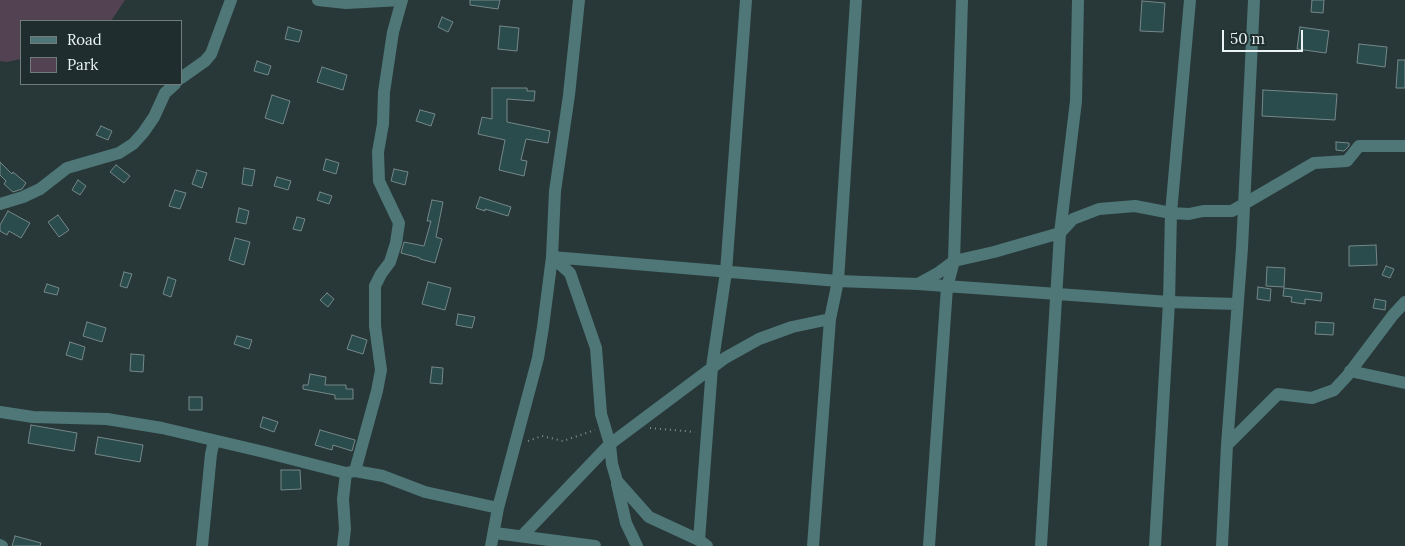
<!DOCTYPE html>
<html>
<head>
<meta charset="utf-8">
<style>
	body { margin:0 }
	#map { position:relative; width:1405px; height:546px; overflow:hidden; background:#283838; font-family:Lora,serif }
	canvas { display:block }
	.legend { position:absolute; left:20px; top:20px; width:162px; height:65px; box-sizing:border-box; background:#1f2d2e; border:1px solid #717d7d; margin:0; padding:6px 9px; list-style:none; font-size:15px; color:#ebf4f4 }
	.legend li { display:flex; align-items:center; gap:10px; height:25px }
	.legend b { width:25px; border:1px solid #717d7d }
	.scale { position:absolute; left:1222px; top:30px; width:81px; height:22px; box-sizing:border-box; border:2px solid #ebf4f4; border-top:0; padding-left:6px; font-size:15px; line-height:18px; white-space:nowrap; color:#ebf4f4; -webkit-text-stroke:4px #1f2d2e; paint-order:stroke }
</style>
</head>
<body>
<div id="map">
<canvas width="1405" height="546"></canvas>
<ul class="legend">
<li><b style="height:6px;background:#4f7778"></b>Road</li>
<li><b style="height:14px;background:#534252"></b>Park</li>
</ul>
<div class="scale">50 m</div>
</div>
<script>
const c = document.querySelector('canvas').getContext('2d');
c.lineJoin = 'round';
function paint(path, color) {
  c.fillStyle = color;
  c.fill(path, 'evenodd');
}
function toPath(rows) {
  const path = new Path2D();
  for (const r of rows) {
    path.moveTo(r[0], r[1]);
    for (let i = 2; i < r.length; i += 2) path.lineTo(r[i], r[i + 1]);
  }
  return path;
}
function stroke(path, color, width, dash) {
  c.strokeStyle = color;
  c.lineWidth = width;
  c.lineCap = dash ? 'butt' : 'round';
  c.setLineDash(dash || []);
  c.stroke(path);
}
paint(toPath([
	[0,0,125,0,111,21,21,21,21,59,7,62,0,61]
]), '#534252');
const building = toPath([
	[470,0,500,0,498,9,470,5,470,0],
	[1312,0,1324,0,1323,13,1311,12,1312,0],
	[1142,1,1165,3,1163,32,1140,31,1142,1],
	[442,17,453,22,448,32,438,27,442,17],
	[500,26,519,28,517,51,498,49,500,26],
	[288,27,302,31,299,42,285,39,288,27],
	[1300,27,1329,31,1326,53,1297,49,1300,27],
	[1359,44,1387,47,1385,67,1357,63,1359,44],
	[1398,60,1405,60,1405,88,1396,88,1398,60],
	[257,61,271,66,268,75,254,71,257,61],
	[322,67,347,75,343,90,317,82,322,67],
	[492,88,527,88,527,91,535,91,534,101,507,99,507,122,550,131,548,143,526,139,521,160,527,161,524,176,499,170,505,140,478,134,482,117,492,119,492,88],
	[1263,90,1337,94,1335,120,1262,116,1263,90],
	[272,95,290,101,283,124,265,118,272,95],
	[420,110,435,114,431,126,416,121,420,110],
	[101,126,112,131,108,140,96,135,101,126],
	[1336,142,1349,143,1349,146,1344,151,1336,150,1336,142],
	[326,159,339,163,336,174,323,170,326,159],
	[0,162,12,174,13,172,26,183,22,189,13,192,4,184,6,181,0,175,0,162],
	[116,165,130,176,124,183,110,172,116,165],
	[244,168,255,170,252,186,242,184,244,168],
	[394,169,408,172,405,185,391,181,394,169],
	[197,170,207,173,202,188,192,184,197,170],
	[277,177,291,181,288,190,274,186,277,177],
	[78,180,86,186,80,195,72,190,78,180],
	[175,190,186,193,180,209,169,206,175,190],
	[320,192,332,196,329,204,317,200,320,192],
	[480,197,511,207,508,216,485,209,485,211,476,208,480,197],
	[432,200,443,202,436,237,442,239,435,263,420,259,420,258,401,253,404,242,424,246,431,221,427,221,432,200],
	[239,208,249,211,246,224,236,222,239,208],
	[8,211,30,223,21,238,9,231,7,235,0,231,0,225,8,211],
	[58,215,69,230,59,237,48,222,58,215],
	[297,217,305,219,301,231,293,229,297,217],
	[235,238,250,242,244,265,229,260,235,238],
	[1376,245,1377,265,1349,266,1349,246,1376,245],
	[1386,266,1394,269,1390,278,1382,275,1386,266],
	[1267,267,1285,268,1284,287,1266,286,1267,267],
	[124,272,132,274,127,288,120,286,124,272],
	[168,277,176,280,171,297,163,294,168,277],
	[428,282,451,288,445,310,422,304,428,282],
	[47,284,59,288,57,295,44,292,47,284],
	[1258,287,1271,289,1270,301,1257,299,1258,287],
	[1284,288,1322,293,1321,301,1305,299,1305,304,1291,302,1292,297,1283,296,1284,288],
	[327,293,334,299,328,307,320,300,327,293],
	[1375,299,1386,301,1385,310,1373,308,1375,299],
	[458,314,475,317,472,328,456,325,458,314],
	[87,322,106,328,102,342,83,336,87,322],
	[1316,322,1334,323,1333,335,1315,334,1316,322],
	[352,335,367,340,363,354,347,349,352,335],
	[237,336,252,340,249,349,234,344,237,336],
	[70,342,85,347,82,360,66,355,70,342],
	[131,354,144,355,143,372,130,371,131,354],
	[432,367,443,368,442,384,430,383,432,367],
	[310,374,326,377,325,385,346,385,346,389,353,389,353,399,335,399,335,395,303,389,303,385,308,385,310,374],
	[189,397,202,397,202,410,189,410,189,397],
	[263,417,278,422,274,432,260,427,263,417],
	[31,425,77,433,74,451,28,443,31,425],
	[320,430,355,440,352,451,333,445,332,450,315,445,320,430],
	[98,437,143,445,140,462,95,454,98,437],
	[281,470,300,470,301,489,281,490,281,470],
	[15,536,41,543,40,546,12,546,15,536]
]);
paint(building, '#2a4c4d');
stroke(building, '#768788', 1);
stroke(toPath([
	[650,428,695,432],
	[528,441,542,436,563,441,595,430]
]), '#808d8d', 2, [1, 4]);
stroke(toPath([
	[318,0,346,3,402,0],
	[181,78,205,61,211,54,231,0],
	[0,204,23,197,40,189,67,168,119,153,133,144,143,133,154,117,165,93,175,84],
	[552,257,838,281,918,284,1169,302,1237,304],
	[552,257,570,273,596,348,601,414,610,444,612,464,617,481,649,517,699,540,707,546],
	[918,284,938,273,954,261,994,252,1060,233,1073,219,1099,209,1135,206,1171,213,1189,214,1203,211,1232,211,1314,163,1347,161,1359,146,1405,146],
	[1350,371,1405,383],
	[0,412,33,417,107,419,162,428,264,452,346,473,355,471,383,476,425,492,498,508],
	[1227,445,1278,394,1312,398,1334,390,1347,376,1393,315,1405,302],
	[355,471,377,391,381,370,375,326,375,286,381,274,390,262,396,243,399,223,379,181,378,152,383,124,384,92,393,32,402,0],
	[617,484,626,523,637,546],
	[495,533,595,546],
	[522,536,610,444,725,358,759,339,792,327,830,319],
	[699,540,712,367,726,272,746,0],
	[0,545,2,546],
	[202,546,211,454,214,441],
	[343,546,345,529,343,499,346,473],
	[491,546,498,508,538,358,543,327,552,257,555,191,569,95,579,0],
	[813,546,830,319,838,281,856,0],
	[929,546,947,287,954,261,962,0],
	[1041,546,1060,233,1076,101,1078,0],
	[1155,546,1169,302,1171,213,1190,0],
	[1222,546,1227,445,1242,248,1254,0]
]), '#4f7778', 12);
</script>
</body>
</html>
